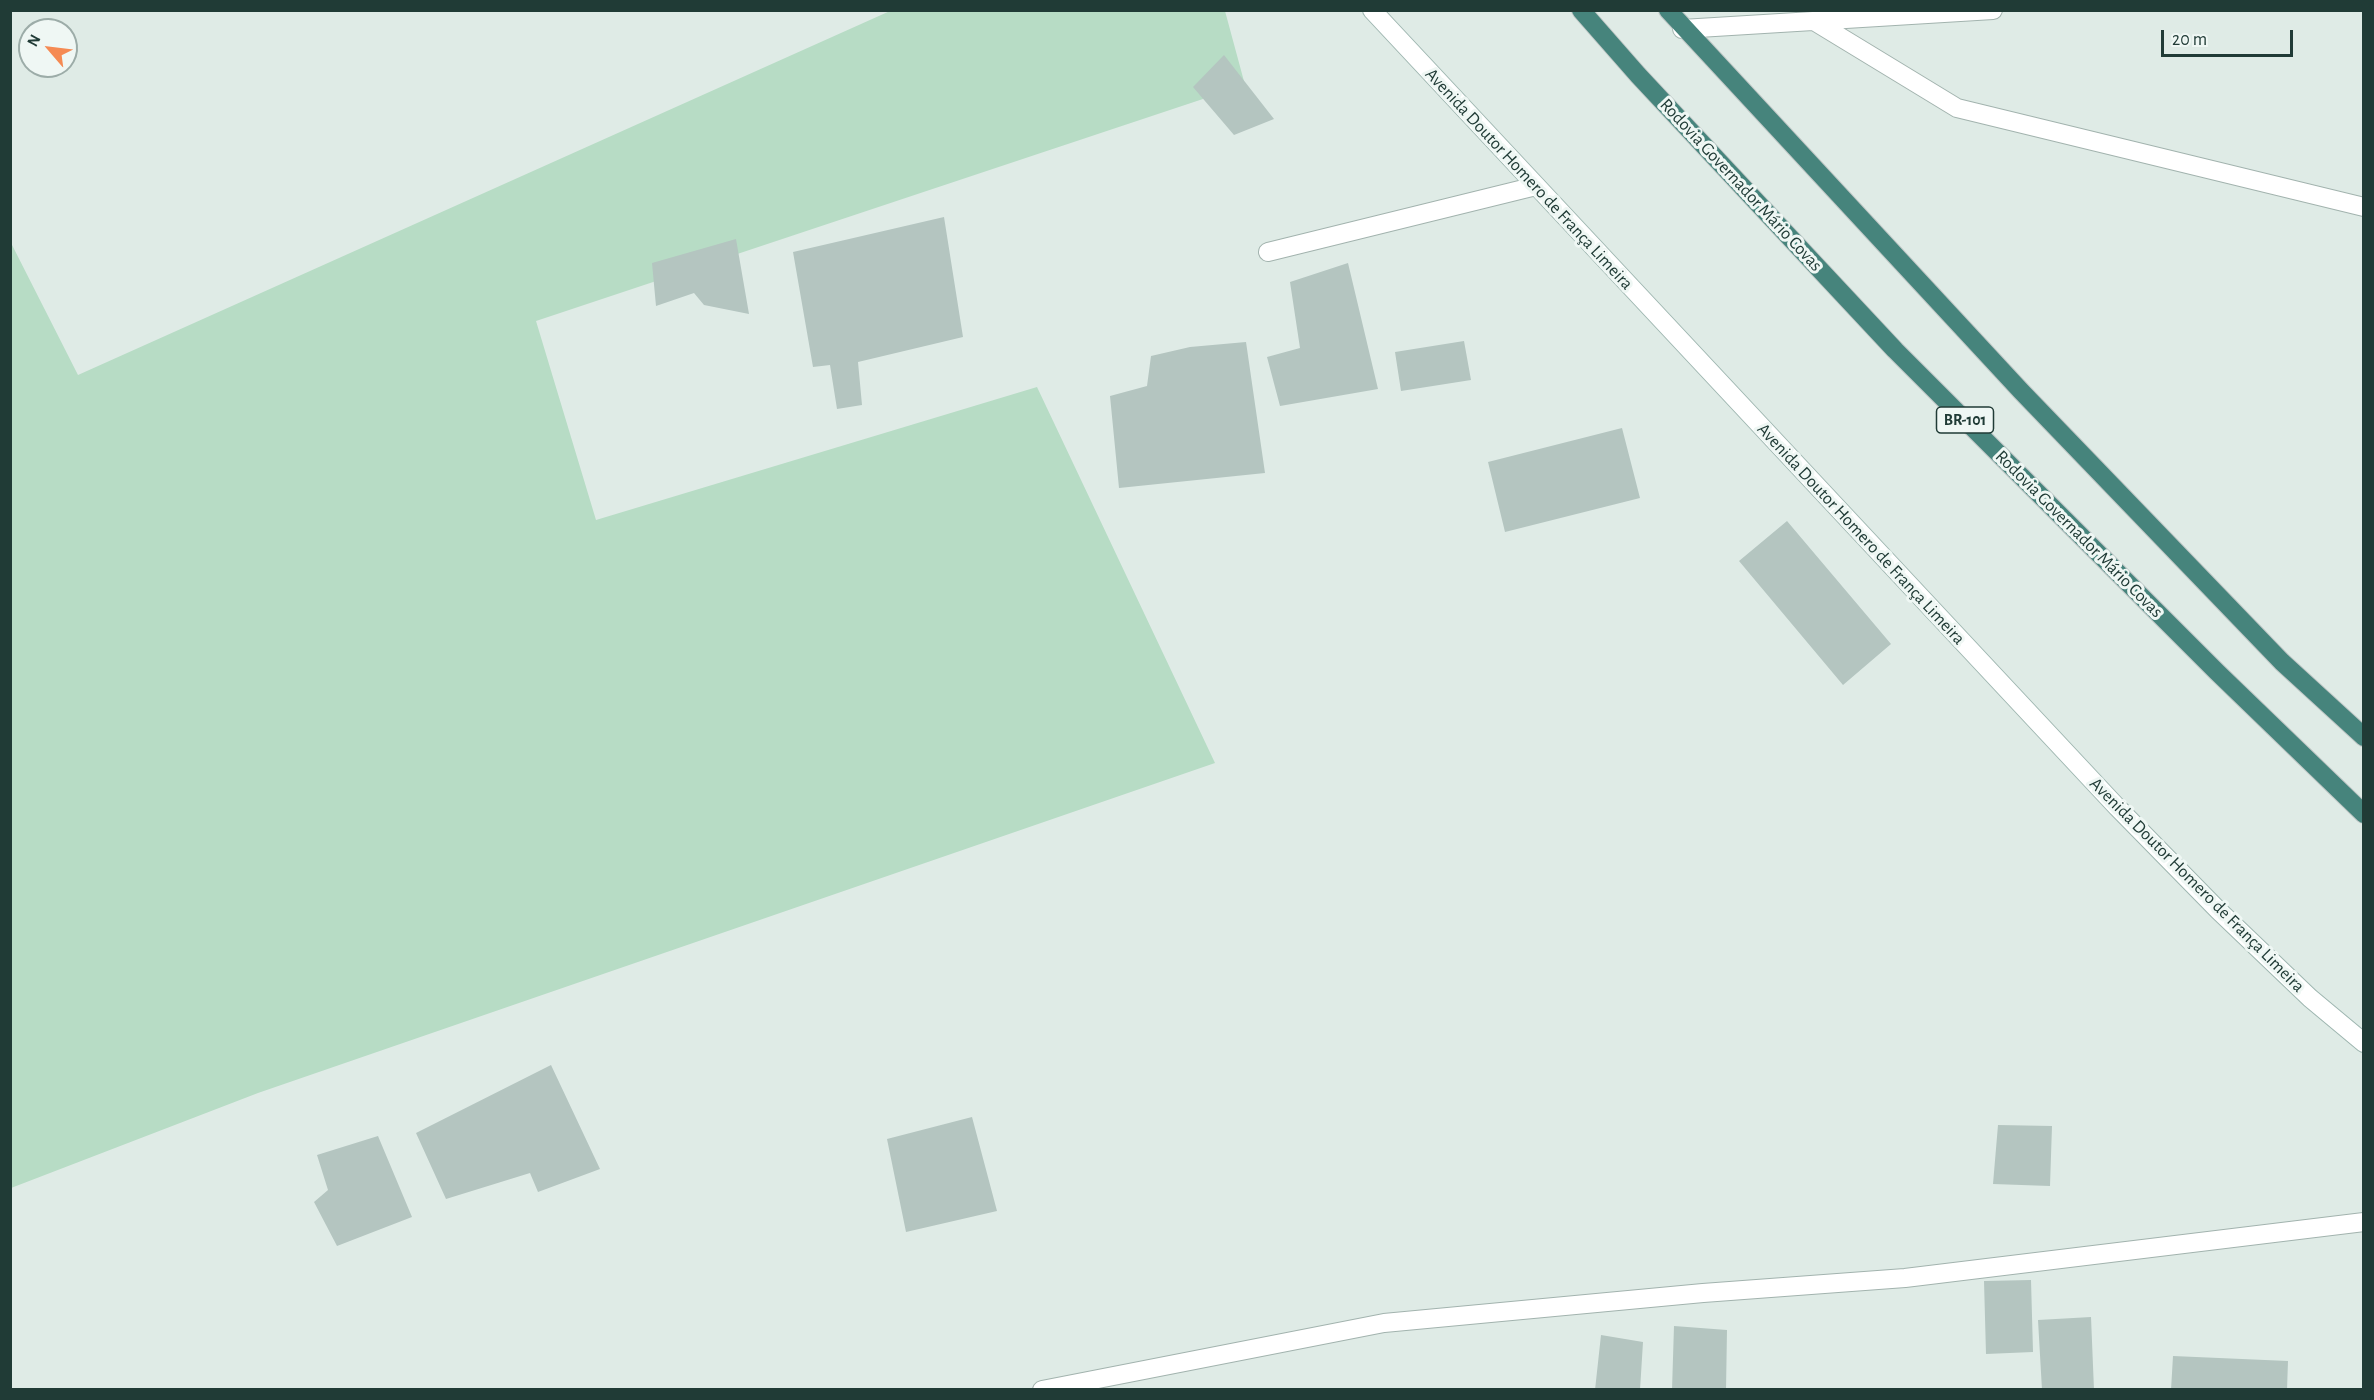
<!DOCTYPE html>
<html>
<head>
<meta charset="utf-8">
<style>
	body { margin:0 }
	#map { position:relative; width:2374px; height:1400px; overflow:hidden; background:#dfebe6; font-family:"Alegreya Sans",sans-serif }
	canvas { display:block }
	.frame { position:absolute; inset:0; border:12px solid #203b36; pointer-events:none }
	.north { position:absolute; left:18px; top:18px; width:60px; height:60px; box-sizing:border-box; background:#eff7f4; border:2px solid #9caca8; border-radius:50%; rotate:298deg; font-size:16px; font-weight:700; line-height:24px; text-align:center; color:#203b36 }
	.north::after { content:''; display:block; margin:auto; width:21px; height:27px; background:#f58a53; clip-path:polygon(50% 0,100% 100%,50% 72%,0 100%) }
	.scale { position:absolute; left:2161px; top:30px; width:132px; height:27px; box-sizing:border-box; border:3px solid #203b36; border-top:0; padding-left:8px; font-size:18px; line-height:21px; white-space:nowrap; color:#203b36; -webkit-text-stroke:4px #eff7f4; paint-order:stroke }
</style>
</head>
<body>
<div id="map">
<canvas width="2374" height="1400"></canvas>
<div class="frame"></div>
<div class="north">N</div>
<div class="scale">20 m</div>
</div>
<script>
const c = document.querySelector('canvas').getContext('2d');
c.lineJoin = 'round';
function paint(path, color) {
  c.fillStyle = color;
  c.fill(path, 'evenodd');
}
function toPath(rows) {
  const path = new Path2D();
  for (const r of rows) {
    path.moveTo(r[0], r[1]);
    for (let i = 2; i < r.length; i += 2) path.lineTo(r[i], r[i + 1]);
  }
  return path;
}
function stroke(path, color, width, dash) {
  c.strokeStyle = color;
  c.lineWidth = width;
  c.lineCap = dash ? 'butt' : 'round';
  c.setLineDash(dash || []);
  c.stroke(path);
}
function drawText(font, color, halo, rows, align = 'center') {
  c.font = font + ' "Alegreya Sans",sans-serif';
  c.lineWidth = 6;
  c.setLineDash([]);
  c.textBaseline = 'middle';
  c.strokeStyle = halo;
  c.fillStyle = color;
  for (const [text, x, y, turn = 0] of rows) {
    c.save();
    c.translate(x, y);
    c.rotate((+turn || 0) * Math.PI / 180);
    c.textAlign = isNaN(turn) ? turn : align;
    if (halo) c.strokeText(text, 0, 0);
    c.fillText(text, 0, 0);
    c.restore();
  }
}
paint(toPath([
	[890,11,1225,11,1245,85,536,321,596,520,1037,387,1215,763,258,1093,11,1188,10,241,78,375]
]), '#b7dcc5');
paint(toPath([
	[1224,55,1274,119,1234,135,1193,87],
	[944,217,963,337,858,362,862,405,837,409,830,365,813,367,793,252],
	[736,239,749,314,704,305,694,293,656,306,652,263],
	[1348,263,1378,389,1280,406,1267,357,1300,348,1290,282],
	[1464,341,1471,380,1401,391,1395,352],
	[1246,342,1265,473,1119,488,1110,396,1147,386,1151,356,1190,347],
	[1622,428,1640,498,1505,532,1488,462],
	[1787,521,1891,644,1843,685,1739,561],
	[551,1065,600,1169,538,1192,530,1173,446,1199,416,1133],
	[972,1117,997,1211,906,1232,887,1139],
	[1998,1125,2052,1126,2050,1186,1993,1184],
	[378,1136,412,1217,337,1246,314,1202,328,1190,317,1155],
	[2031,1280,2033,1352,1986,1354,1984,1281],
	[2091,1317,2094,1390,2042,1390,2038,1320],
	[1674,1326,1727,1330,1726,1390,1672,1390],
	[1601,1335,1643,1342,1640,1390,1595,1390],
	[2173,1356,2288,1361,2287,1390,2171,1390]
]), '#b4c5c0');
const minor = toPath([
	[1814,21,1957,108,2364,207],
	[1682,29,1993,10],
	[1268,252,1536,186],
	[1042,1390,1384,1323,1703,1293,1905,1278,2364,1222]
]);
const secondary = toPath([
	[1372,10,2117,807,2218,910,2310,998,2364,1043]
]);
const trunk = toPath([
	[1581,10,1638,75,1895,350,2217,672,2364,814],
	[1668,10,2021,391,2282,662,2364,737]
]);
stroke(minor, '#a2b3ae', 20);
stroke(secondary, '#9eb6b0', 20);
stroke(trunk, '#c1c8c7', 20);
stroke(minor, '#fff', 18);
stroke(secondary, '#fff', 18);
stroke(trunk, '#46847c', 18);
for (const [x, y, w] of [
	[1965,420,57]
]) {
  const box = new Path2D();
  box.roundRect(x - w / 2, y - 13, w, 26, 4.5);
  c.fillStyle = '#eff7f4';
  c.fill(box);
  stroke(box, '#203b36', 1.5);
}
drawText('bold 16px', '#203b36', null, [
	["BR-101",1965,420]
]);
drawText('18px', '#203b36', '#eff7f4', [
	["Avenida Doutor Homero de França Limeira",1529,179,47],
	["Rodovia Governador Mário Covas",1741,185,47],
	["Avenida Doutor Homero de França Limeira",1861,534,47],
	["Rodovia Governador Mário Covas",2079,534,45],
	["Avenida Doutor Homero de França Limeira",2197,885,45]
]);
</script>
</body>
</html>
